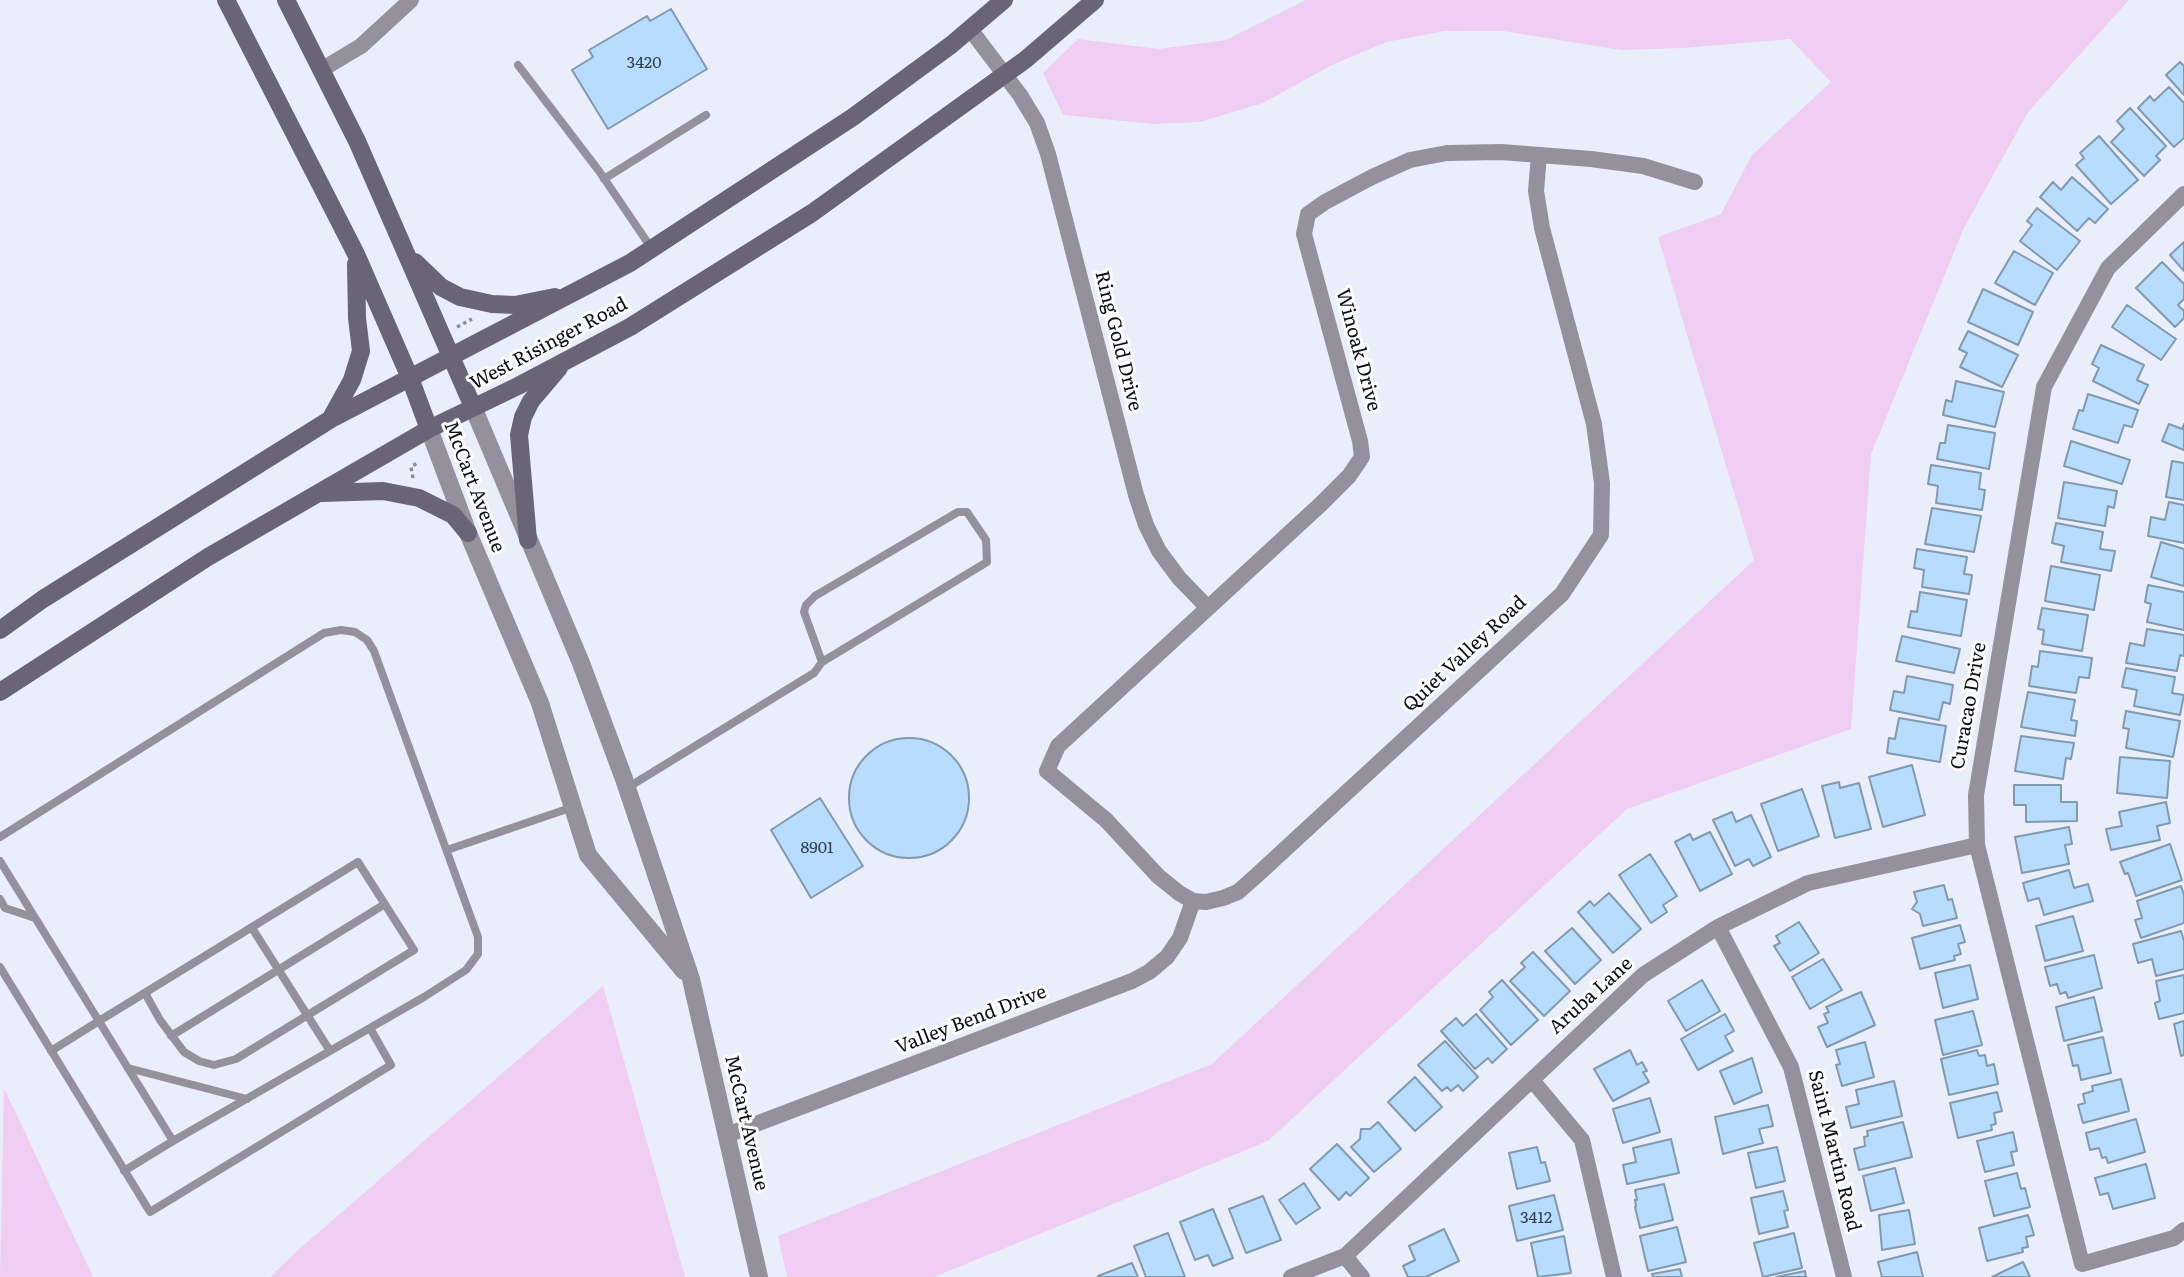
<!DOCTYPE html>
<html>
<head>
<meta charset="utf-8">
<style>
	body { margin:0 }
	canvas { display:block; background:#eaeefa }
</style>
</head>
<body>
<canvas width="2184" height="1277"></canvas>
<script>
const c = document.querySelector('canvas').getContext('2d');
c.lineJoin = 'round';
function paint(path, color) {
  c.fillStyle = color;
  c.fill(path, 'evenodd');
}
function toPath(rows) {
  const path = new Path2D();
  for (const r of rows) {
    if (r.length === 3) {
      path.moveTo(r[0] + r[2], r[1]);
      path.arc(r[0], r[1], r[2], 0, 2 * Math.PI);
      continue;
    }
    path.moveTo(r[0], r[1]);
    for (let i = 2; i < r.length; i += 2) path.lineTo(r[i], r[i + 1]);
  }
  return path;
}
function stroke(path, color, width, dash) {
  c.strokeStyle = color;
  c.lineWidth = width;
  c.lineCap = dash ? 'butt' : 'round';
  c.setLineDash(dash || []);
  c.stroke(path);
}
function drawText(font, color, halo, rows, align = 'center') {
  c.font = font + ' Literata,serif';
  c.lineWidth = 6;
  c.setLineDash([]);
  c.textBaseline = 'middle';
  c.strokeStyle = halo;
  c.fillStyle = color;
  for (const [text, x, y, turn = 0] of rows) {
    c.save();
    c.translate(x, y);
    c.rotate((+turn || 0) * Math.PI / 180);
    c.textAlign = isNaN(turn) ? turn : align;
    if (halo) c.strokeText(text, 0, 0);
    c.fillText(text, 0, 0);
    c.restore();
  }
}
paint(toPath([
	[1306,0,2129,0,2028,112,1964,228,1871,454,1851,729,1627,809,1268,1141,934,1277,787,1277,778,1236,1212,1064,1754,560,1658,237,1721,214,1752,155,1831,82,1790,39,1684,48,1621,50,1503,31,1445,31,1386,42,1332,65,1263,103,1200,122,1153,124,1063,115,1043,73,1078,39,1159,49,1226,40],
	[603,986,685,1277,270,1277,297,1251],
	[4,1088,93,1277,0,1277]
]), '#f0cdf3');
const building = toPath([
	[671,9,707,69,608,129,572,70,593,57,589,50,647,16,650,21,671,9],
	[2180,62,2184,66,2184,95,2166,75,2180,62],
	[2169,87,2184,103,2184,138,2174,147,2138,108,2150,96,2154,101,2169,87],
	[2130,108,2166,146,2156,156,2160,160,2144,176,2111,142,2124,129,2117,121,2130,108],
	[2099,136,2138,180,2111,204,2076,165,2084,158,2080,153,2099,136],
	[2072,177,2108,209,2095,223,2089,218,2077,231,2040,197,2053,182,2061,190,2072,177],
	[2037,208,2080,241,2057,270,2020,241,2032,225,2027,221,2037,208],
	[2184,242,2184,271,2170,255,2184,242],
	[2014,251,2053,273,2035,305,1995,283,2014,251],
	[2162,262,2184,284,2184,299,2178,305,2184,311,2184,318,2175,327,2136,288,2162,262],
	[1983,289,2033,312,2018,345,1968,322,1983,289],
	[2127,305,2176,339,2161,360,2112,327,2127,305],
	[1968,331,2018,355,2002,387,1960,367,1967,353,1959,349,1968,331],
	[2101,345,2144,365,2137,380,2148,385,2139,404,2093,381,2099,368,2092,364,2101,345],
	[1956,381,2004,392,1995,427,1943,415,1946,400,1952,402,1956,381],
	[2088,394,2138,410,2132,427,2124,425,2118,443,2073,429,2079,410,2083,411,2088,394],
	[2169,424,2182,429,2184,424,2184,450,2162,441,2169,424],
	[1948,425,1995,433,1989,469,1937,459,1940,443,1945,443,1948,425],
	[2071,441,2130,460,2122,484,2064,466,2071,441],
	[2172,461,2184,463,2184,500,2166,497,2172,461],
	[1931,465,1981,473,1979,489,1985,490,1982,510,1936,503,1938,486,1928,484,1931,465],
	[2064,482,2117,491,2114,508,2108,506,2105,526,2058,518,2064,482],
	[2169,502,2184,505,2184,543,2148,536,2151,517,2165,520,2169,502],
	[1932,508,1981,516,1974,552,1925,544,1932,508],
	[2056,523,2103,532,2100,549,2115,551,2111,571,2061,562,2064,546,2052,543,2056,523],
	[2161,542,2184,549,2184,586,2151,577,2161,542],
	[1917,549,1967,557,1964,574,1972,575,1969,594,1922,587,1924,570,1914,568,1917,549],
	[2051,566,2100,575,2094,610,2045,601,2051,566],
	[2148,585,2184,592,2184,630,2147,622,2151,604,2145,602,2148,585],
	[1920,592,1967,600,1961,636,1908,627,1911,611,1917,612,1920,592],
	[2042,608,2088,615,2082,651,2042,644,2044,630,2038,629,2042,608],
	[2147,629,2184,635,2184,656,2180,655,2177,671,2126,663,2130,643,2144,646,2147,629],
	[1902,636,1960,649,1954,673,1896,661,1902,636],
	[2040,651,2092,658,2089,678,2079,677,2076,693,2029,686,2032,666,2038,667,2040,651],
	[2126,668,2175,677,2172,693,2184,695,2180,715,2134,706,2137,690,2122,687,2126,668],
	[1907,676,1953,685,1950,704,1943,702,1939,720,1890,710,1894,691,1904,693,1907,676],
	[2028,692,2075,700,2071,720,2077,721,2075,736,2021,727,2028,692],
	[2126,711,2180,721,2173,757,2126,748,2129,729,2123,728,2126,711],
	[1899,718,1946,726,1940,762,1887,753,1889,738,1895,739,1899,718],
	[2021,736,2074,743,2071,759,2066,758,2063,779,2015,771,2021,736],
	[909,798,60],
	[2120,757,2170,761,2167,798,2117,793,2120,757],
	[1912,765,1925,815,1883,827,1869,777,1912,765],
	[1839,782,1840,788,1859,783,1871,829,1835,838,1822,786,1839,782],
	[2014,785,2061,785,2061,802,2077,802,2077,821,2026,822,2026,805,2014,805,2014,785],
	[1802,789,1819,836,1778,851,1761,804,1802,789],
	[820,798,863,866,811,898,771,830,820,798],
	[2166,802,2170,823,2157,826,2160,840,2111,850,2106,829,2122,826,2119,812,2166,802],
	[1732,812,1736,822,1751,815,1771,857,1753,866,1749,859,1735,866,1713,820,1732,812],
	[2069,827,2072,844,2065,845,2069,864,2022,873,2015,837,2069,827],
	[1710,832,1732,874,1700,891,1675,842,1690,834,1693,840,1710,832],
	[2170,844,2182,880,2136,896,2128,873,2125,874,2120,862,2170,844],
	[1650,854,1677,896,1663,905,1667,912,1651,923,1619,875,1650,854],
	[2069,870,2074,888,2088,884,2093,901,2044,915,2039,898,2028,901,2023,883,2069,870],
	[1944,885,1948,900,1952,899,1957,918,1923,926,1920,914,1912,909,1917,902,1914,892,1944,885],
	[2181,886,2184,895,2184,923,2141,938,2135,920,2142,918,2137,901,2181,886],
	[1609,893,1641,929,1613,953,1578,912,1590,901,1594,906,1609,893],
	[2073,916,2083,951,2045,961,2036,926,2073,916],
	[1799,922,1819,953,1790,971,1774,946,1780,943,1776,936,1799,922],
	[1960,925,1965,942,1958,944,1961,954,1954,956,1955,960,1920,969,1912,938,1960,925],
	[1572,928,1601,960,1575,984,1545,951,1572,928],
	[2181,931,2184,941,2184,969,2156,976,2152,959,2138,963,2133,944,2181,931],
	[1533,952,1570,991,1544,1016,1510,981,1525,967,1521,963,1533,952],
	[2094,955,2102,988,2068,998,2066,992,2060,994,2057,984,2050,986,2045,967,2094,955],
	[1823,959,1842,990,1810,1009,1792,977,1823,959],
	[1970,965,1978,999,1943,1008,1935,973,1970,965],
	[2184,975,2184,1013,2159,1019,2155,1003,2160,1001,2156,981,2184,975],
	[1502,980,1538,1020,1511,1045,1480,1010,1493,997,1489,992,1502,980],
	[1702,980,1720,1011,1686,1031,1668,1001,1702,980],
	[1861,992,1875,1025,1827,1047,1818,1027,1828,1023,1824,1014,1829,1012,1826,1007,1861,992],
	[2094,997,2102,1031,2064,1041,2056,1007,2094,997],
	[1973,1011,1982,1045,1943,1055,1935,1020,1973,1011],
	[1476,1014,1507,1049,1492,1063,1488,1058,1475,1069,1441,1031,1456,1018,1463,1026,1476,1014],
	[1725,1014,1734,1031,1725,1036,1733,1051,1698,1070,1681,1039,1725,1014],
	[2184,1021,2184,1055,2181,1056,2174,1024,2184,1021],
	[2103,1037,2111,1073,2081,1080,2078,1065,2073,1066,2068,1045,2103,1037],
	[1445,1041,1478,1077,1463,1091,1458,1085,1451,1091,1447,1087,1442,1091,1418,1065,1445,1041],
	[1865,1042,1874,1077,1842,1086,1836,1065,1840,1064,1836,1050,1865,1042],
	[1630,1050,1637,1065,1642,1062,1647,1071,1643,1072,1649,1082,1613,1101,1594,1069,1630,1050],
	[1977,1050,1979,1056,1985,1055,1987,1066,1994,1064,1998,1084,1949,1095,1941,1059,1977,1050],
	[1752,1058,1762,1092,1734,1104,1720,1071,1752,1058],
	[1415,1077,1442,1107,1415,1131,1388,1102,1415,1077],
	[2121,1079,2129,1111,2083,1123,2078,1105,2085,1103,2083,1094,2093,1091,2092,1086,2121,1079],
	[1894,1081,1902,1116,1851,1128,1846,1107,1859,1104,1856,1090,1894,1081],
	[1997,1092,2002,1111,1994,1113,1996,1124,1991,1125,1992,1130,1958,1138,1950,1103,1997,1092],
	[1650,1098,1660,1132,1623,1143,1613,1109,1650,1098],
	[1768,1105,1773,1126,1759,1129,1763,1143,1723,1154,1715,1117,1768,1105],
	[2136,1119,2145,1152,2108,1163,2106,1157,2102,1158,2099,1148,2090,1150,2086,1133,2136,1119],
	[1378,1122,1401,1149,1374,1172,1351,1147,1360,1139,1361,1129,1370,1129,1378,1122],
	[1903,1122,1912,1157,1859,1170,1854,1149,1865,1146,1864,1137,1868,1136,1867,1131,1903,1122],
	[2013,1132,2017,1151,2011,1152,2014,1165,1985,1172,1977,1141,2013,1132],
	[1671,1139,1679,1173,1627,1184,1623,1165,1636,1162,1633,1148,1671,1139],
	[1337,1144,1369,1178,1350,1196,1346,1192,1339,1200,1310,1169,1337,1144],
	[1537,1147,1541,1163,1545,1162,1550,1181,1517,1189,1509,1153,1537,1147],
	[1777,1147,1785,1181,1756,1188,1748,1153,1777,1147],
	[2146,1164,2155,1198,2113,1209,2108,1193,2100,1195,2095,1178,2146,1164],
	[1895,1168,1904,1203,1871,1211,1863,1176,1895,1168],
	[2017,1173,2021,1189,2025,1188,2030,1207,1994,1216,1985,1181,2017,1173],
	[1304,1183,1320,1208,1296,1224,1279,1200,1304,1183],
	[1664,1184,1673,1220,1640,1228,1635,1207,1636,1207,1635,1200,1637,1200,1635,1190,1664,1184],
	[1783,1191,1788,1210,1784,1211,1788,1227,1759,1234,1751,1198,1783,1191],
	[1554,1195,1563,1230,1517,1241,1509,1206,1554,1195],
	[1263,1196,1281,1240,1246,1253,1229,1209,1263,1196],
	[1213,1209,1233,1258,1213,1266,1208,1255,1195,1260,1180,1222,1213,1209],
	[1909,1210,1915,1244,1882,1250,1879,1215,1909,1210],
	[2028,1215,2034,1235,2026,1237,2028,1247,2022,1248,2023,1252,1987,1261,1979,1228,2028,1215],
	[1677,1227,1686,1262,1648,1271,1640,1236,1677,1227],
	[1444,1229,1459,1261,1426,1277,1408,1277,1403,1266,1415,1260,1409,1246,1444,1229],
	[1168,1233,1185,1277,1146,1277,1134,1246,1168,1233],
	[1794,1233,1802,1268,1763,1277,1754,1243,1794,1233],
	[1564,1236,1571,1273,1538,1277,1531,1243,1564,1236],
	[1917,1252,1923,1277,1882,1277,1878,1262,1917,1252],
	[2023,1262,2030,1277,1992,1277,2023,1262],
	[1132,1263,1138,1277,1098,1277,1098,1276,1132,1263],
	[1680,1269,1682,1277,1653,1277,1652,1274,1680,1269],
	[1805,1271,1806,1277,1776,1277,1805,1271]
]);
paint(building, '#b7dcfd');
stroke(building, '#829aae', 2);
stroke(toPath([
	[457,327,472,319],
	[413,478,411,467,417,463]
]), '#8a8e99', 3.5, [3.5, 3.5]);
stroke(toPath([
	[518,65,599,171,652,249],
	[604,179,706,115],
	[627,788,814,673,822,662,804,612,806,605,815,596,958,512,967,512,986,540,987,562,822,662],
	[0,837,324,633,341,630,355,632,367,640,374,651,478,937,478,954,466,970,424,997,173,1141,0,861],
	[447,850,573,807],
	[0,899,5,908,35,918],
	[252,928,330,1051],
	[0,967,150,1212,391,1065,370,1028],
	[171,1036,385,904],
	[51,1051,99,1021,358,862,414,950,236,1059,214,1065,199,1061,184,1052,160,1020,145,993],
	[128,1068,247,1099],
	[124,1171,173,1141]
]), '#94919d', 8);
stroke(toPath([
	[970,29,1020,95,1037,123,1048,154,1136,495,1146,525,1159,551,1179,578,1208,608],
	[321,70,361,46,411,0],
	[1539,155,1536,191,1542,228,1594,424,1602,483,1601,535,1562,594,1256,876,1238,892,1223,898,1206,902,1193,901,1179,893,1158,876,1106,820,1047,771,1058,746,1321,504,1349,476,1362,457,1360,441,1304,234,1308,214,1325,202,1372,177,1410,160,1447,153,1501,152,1591,159,1643,166,1695,182],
	[2184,194,2108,268,2044,387,1976,795,1977,845,2082,1264,2174,1238,2184,1230],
	[1718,927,1791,1067,1844,1277],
	[1532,1080,1582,1140,1614,1277],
	[727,1135,1132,981,1149,972,1167,957,1180,938,1193,901],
	[1345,1256,1362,1277],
	[1291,1277,1345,1256,1643,975,1718,927,1808,883,1977,845]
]), '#94919d', 16);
stroke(toPath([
	[473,407,581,663,624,779,691,979,759,1277],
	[429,429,468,533,540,703,588,855,684,971]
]), '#94919d', 18);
stroke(toPath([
	[226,0,356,254,410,378,429,429],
	[286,0,357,141,473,407],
	[415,262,441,287,460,297,492,304,515,305,555,297],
	[331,418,352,380,361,351,357,318,356,264],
	[322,493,383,491,419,498,453,515,468,533],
	[528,540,519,435,523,417,531,401,559,368],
	[0,630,43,599,331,419,630,263,853,117,951,45,1004,0],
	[0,692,208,557,429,429,518,386,630,327,812,213,1025,60,1095,0]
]), '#696576', 18);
drawText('16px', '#34404f', null, [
	["3420",644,63],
	["8901",817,848],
	["3412",1536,1218]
]);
drawText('19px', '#090c15', '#fcfcfc', [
	["Ring Gold Drive",1118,341,76],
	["West Risinger Road",549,344,-28],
	["Winoak Drive",1358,350,75],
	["McCart Avenue",474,487,69],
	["Quiet Valley Road",1465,654,-43],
	["Curacao Drive",1969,706,-80],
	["Aruba Lane",1591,996,-42],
	["Valley Bend Drive",971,1020,-21],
	["McCart Avenue",746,1123,77],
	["Saint Martin Road",1834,1151,76]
]);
</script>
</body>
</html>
